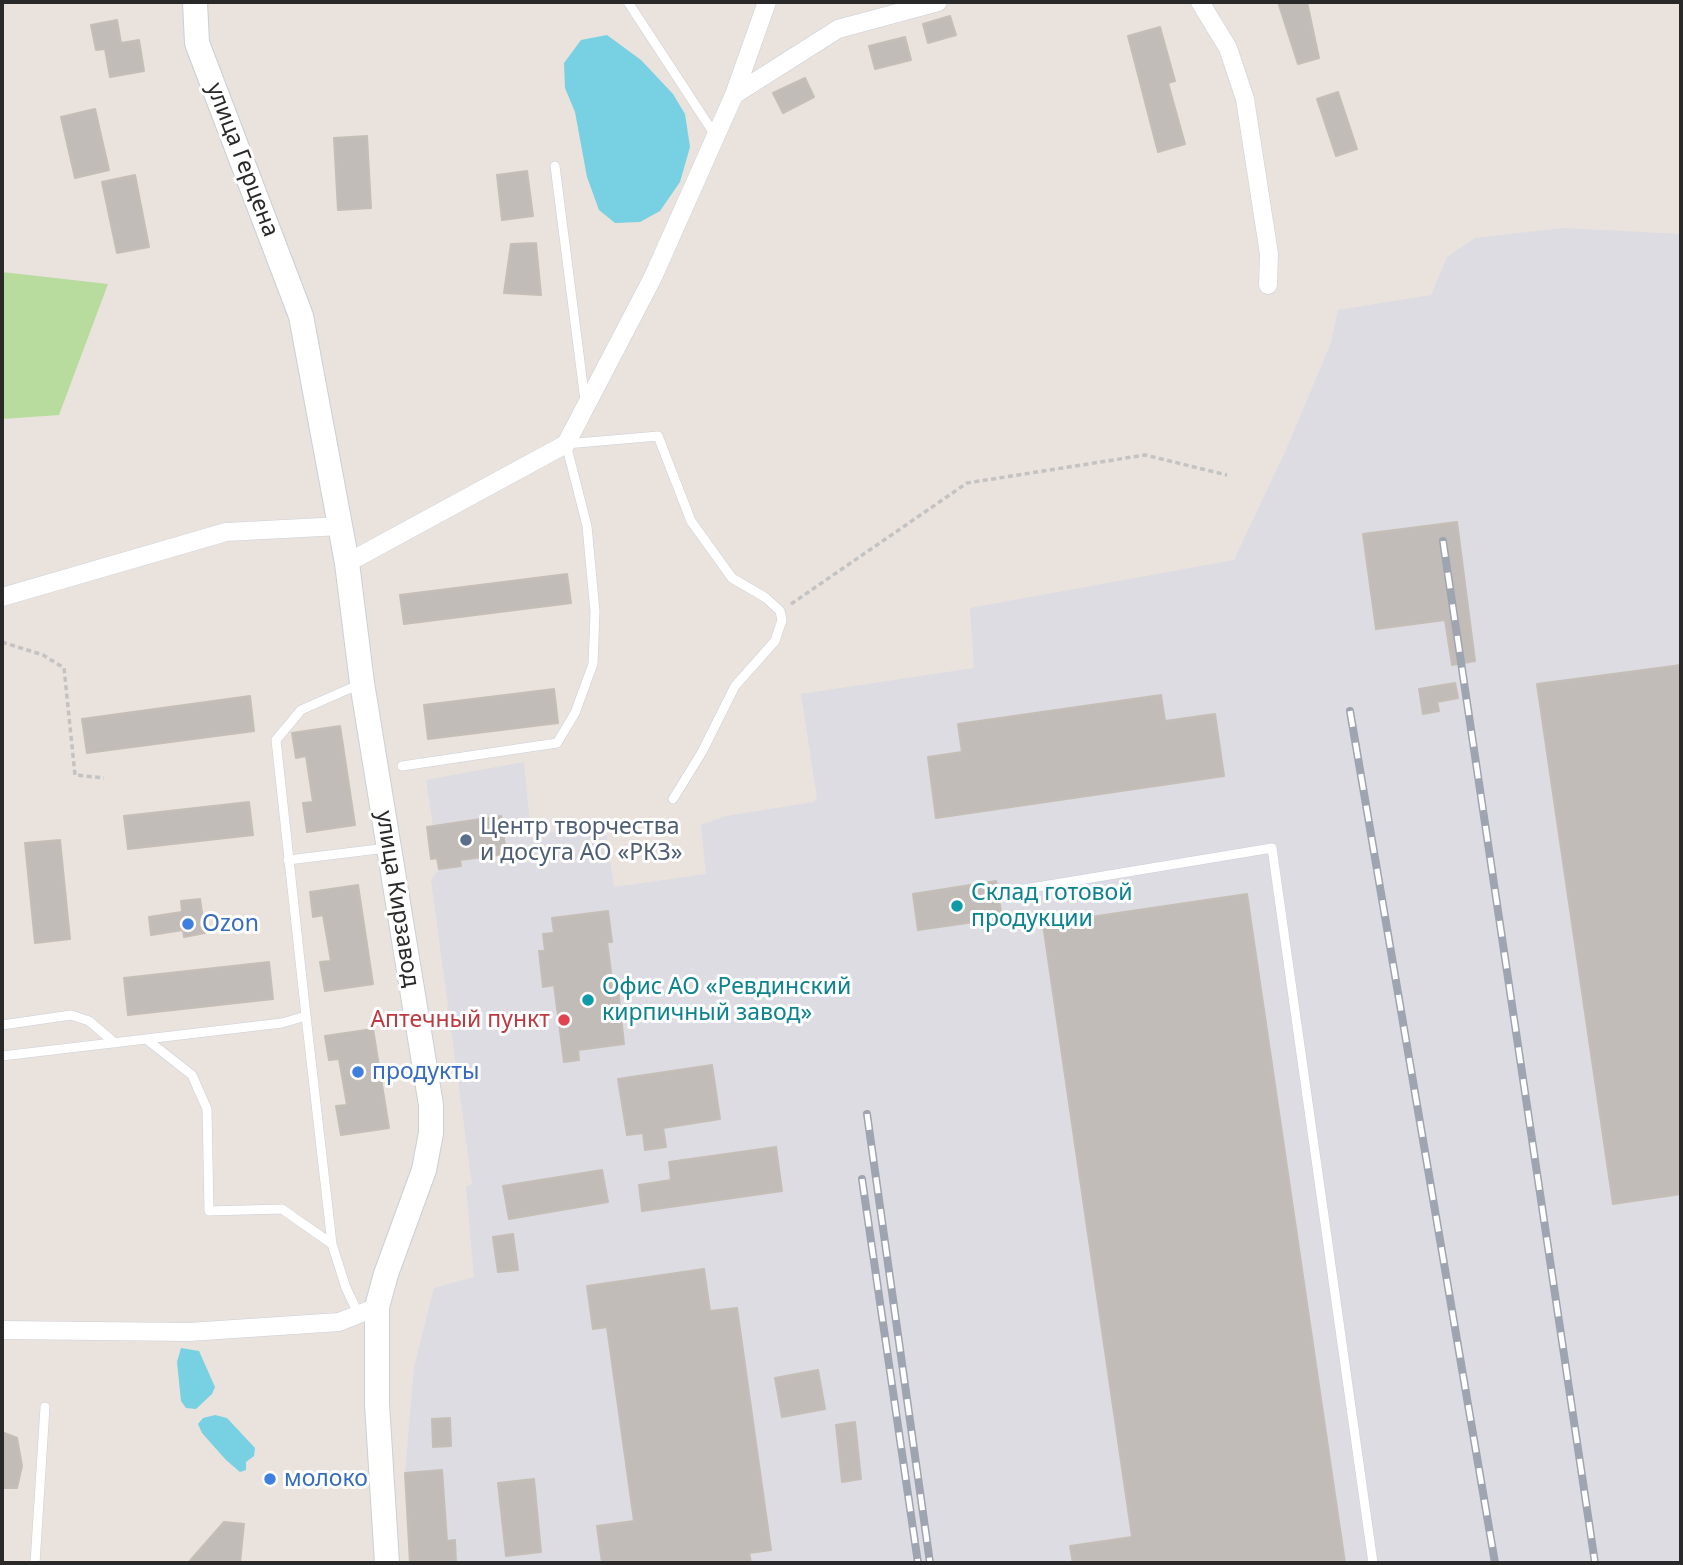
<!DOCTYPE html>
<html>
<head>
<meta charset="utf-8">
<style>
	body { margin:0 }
	#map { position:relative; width:1683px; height:1565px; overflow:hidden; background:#eae2dc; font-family:"Noto Sans",sans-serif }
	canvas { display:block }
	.frame { position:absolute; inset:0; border:4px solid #292929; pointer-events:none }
</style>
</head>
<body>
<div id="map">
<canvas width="1683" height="1565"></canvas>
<div class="frame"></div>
</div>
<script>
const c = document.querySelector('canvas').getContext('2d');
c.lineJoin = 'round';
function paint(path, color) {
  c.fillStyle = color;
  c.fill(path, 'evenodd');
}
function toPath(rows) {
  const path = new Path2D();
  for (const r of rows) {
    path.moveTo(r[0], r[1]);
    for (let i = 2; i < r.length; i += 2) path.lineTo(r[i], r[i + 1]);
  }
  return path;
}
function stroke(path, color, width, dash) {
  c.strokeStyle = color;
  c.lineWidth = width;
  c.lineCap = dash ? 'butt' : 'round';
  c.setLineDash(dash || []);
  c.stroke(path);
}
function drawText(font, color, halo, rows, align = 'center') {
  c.font = font + ' "Noto Sans",sans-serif';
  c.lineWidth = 6;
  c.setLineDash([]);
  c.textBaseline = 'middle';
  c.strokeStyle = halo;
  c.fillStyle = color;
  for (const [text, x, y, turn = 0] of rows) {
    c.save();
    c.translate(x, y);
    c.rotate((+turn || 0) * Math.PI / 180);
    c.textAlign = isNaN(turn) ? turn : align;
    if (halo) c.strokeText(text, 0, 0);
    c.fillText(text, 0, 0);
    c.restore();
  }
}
paint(toPath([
	[1563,228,1681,234,1681,1563,410,1563,405,1473,414,1367,434,1288,474,1277,466,1187,472,1184,431,880,439,869,437,859,431,859,427,827,433,826,426,780,524,762,531,835,605,824,614,887,706,874,701,825,726,816,814,802,817,798,801,694,974,668,970,608,1234,560,1285,452,1331,343,1338,310,1431,295,1447,257,1475,238]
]), '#dddce3');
paint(toPath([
	[2,272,108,284,59,415,2,419]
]), '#b8dc9d');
paint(toPath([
	[607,35,641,60,673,94,685,114,690,147,680,182,660,211,640,222,615,223,599,210,587,177,575,112,565,88,564,63,581,40],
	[181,1348,199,1351,215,1387,212,1394,196,1409,186,1408,181,1401,177,1362],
	[215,1415,227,1418,255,1448,254,1456,246,1462,246,1470,240,1472,226,1460,202,1433,198,1424,203,1418]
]), '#77d1e3');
const building = toPath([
	[1278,2,1307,2,1319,58,1298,64,1278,2],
	[950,16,956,35,928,43,923,24,950,16],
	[117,20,121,43,139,40,144,71,110,77,105,49,96,50,91,25,117,20],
	[1160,27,1175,81,1168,83,1185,144,1158,152,1128,36,1160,27],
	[905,37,911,60,875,69,869,46,905,37],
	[805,78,814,97,783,113,773,93,805,78],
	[1338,92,1357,149,1336,156,1317,99,1338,92],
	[95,109,109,170,75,178,61,117,95,109],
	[367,136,371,208,338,210,334,138,367,136],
	[527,171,533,216,502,220,497,175,527,171],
	[135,175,149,247,117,253,102,182,135,175],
	[536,243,541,295,504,293,511,244,536,243],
	[1457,522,1475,661,1452,665,1445,620,1376,629,1363,534,1457,522],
	[567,574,571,603,404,624,400,595,567,574],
	[1681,665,1681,1194,1613,1204,1537,684,1681,665],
	[1455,683,1458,698,1437,702,1439,711,1423,714,1419,689,1455,683],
	[554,689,558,723,428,739,424,705,554,689],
	[1161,695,1165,721,1215,714,1224,776,936,818,928,757,962,752,958,724,1161,695],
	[250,696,254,731,87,753,82,719,250,696],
	[340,726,355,825,307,832,303,803,313,802,306,756,296,758,292,733,340,726],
	[249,802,253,835,128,849,124,816,249,802],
	[501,816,506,854,460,860,461,866,439,869,437,858,431,859,427,827,501,816],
	[60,840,70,939,35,943,25,843,60,840],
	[996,881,1002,918,918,930,913,894,996,881],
	[358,885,373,984,325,991,320,962,331,961,323,915,313,917,310,892,358,885],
	[1247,894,1345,1563,1073,1563,1070,1546,1132,1537,1043,924,1247,894],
	[200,899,205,933,184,937,183,930,151,935,149,917,182,912,181,901,200,899],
	[608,911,612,942,607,942,612,979,617,978,624,1044,578,1050,579,1060,564,1062,554,985,543,987,539,951,545,951,543,934,554,933,552,918,608,911],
	[269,962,273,999,128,1015,124,978,269,962],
	[373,1029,389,1128,341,1135,336,1106,347,1105,339,1059,329,1060,325,1036,373,1029],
	[712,1065,720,1119,663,1128,666,1147,645,1150,643,1133,627,1135,618,1079,712,1065],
	[776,1147,782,1191,642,1211,639,1185,671,1180,669,1162,776,1147],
	[602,1170,608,1202,509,1219,503,1186,602,1170],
	[513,1234,518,1270,498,1272,493,1237,513,1234],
	[704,1269,710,1311,737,1308,771,1550,749,1553,751,1563,602,1563,597,1526,634,1521,607,1327,593,1329,587,1286,704,1269],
	[818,1370,825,1409,782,1417,775,1378,818,1370],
	[450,1418,451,1446,433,1447,432,1419,450,1418],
	[855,1422,861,1479,842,1482,836,1425,855,1422],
	[2,1432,17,1438,22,1466,17,1488,2,1488,2,1432],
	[442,1470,447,1541,455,1540,456,1563,410,1563,405,1473,442,1470],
	[534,1479,541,1552,506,1556,498,1483,534,1479],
	[224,1522,244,1524,240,1563,188,1563,224,1522]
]);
paint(building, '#c2bcb8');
stroke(building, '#c5beb6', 2);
const lane = toPath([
	[628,2,715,135],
	[555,166,585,401],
	[402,766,557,743,575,713,593,664,595,612,587,526,566,444,658,436,691,521,732,578,766,598,780,611,782,620,775,641,735,686,702,752,673,799],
	[288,860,387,848],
	[1025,889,1272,848,1373,1563],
	[306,1016,332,1244],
	[2,1025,71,1015,89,1021,115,1043],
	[146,1039,192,1075,207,1109,209,1211,282,1209,332,1244,346,1288,359,1315],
	[2,1056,282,1023,306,1016,276,740,301,710,360,684],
	[35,1563,45,1407]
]);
const street = toPath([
	[1200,2,1228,48,1245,99,1269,254,1268,285],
	[734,95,838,29,938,2],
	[347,563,566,444,653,277,734,95,767,2],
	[2,597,226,532,341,526],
	[2,1330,189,1332,339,1322,377,1307]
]);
const secondary = toPath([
	[195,2,197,43,301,316,347,563,362,683,431,1105,431,1133,424,1170,386,1274,377,1307,377,1404,387,1563]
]);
stroke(lane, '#cacfd9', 10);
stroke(street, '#cacfd9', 19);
stroke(secondary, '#cacfd9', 26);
stroke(toPath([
	[791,604,967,483,1145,455,1227,475],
	[2,642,43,655,64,668,75,775,104,778]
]), '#c3c3c3', 3.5, [5, 3.5]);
stroke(lane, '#fff', 9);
stroke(street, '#fff', 18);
stroke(secondary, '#fff', 24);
const rail = toPath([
	[1443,541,1595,1563],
	[1350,711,1495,1563],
	[867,1114,930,1563],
	[862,1179,918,1563]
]);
stroke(rail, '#9fa4b1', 8);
stroke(rail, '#fff', 5, [16]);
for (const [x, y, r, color] of [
	[466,840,7,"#5c6f8a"],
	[957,906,7,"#0f9aa8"],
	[188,924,7,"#3f7fe0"],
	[588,1000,7,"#0f9aa8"],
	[564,1020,7,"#e0444e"],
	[358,1072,7,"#3f7fe0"],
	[270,1479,7,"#3f7fe0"]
]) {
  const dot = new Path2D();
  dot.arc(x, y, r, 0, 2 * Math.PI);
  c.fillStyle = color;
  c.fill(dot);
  stroke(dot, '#fff', 2.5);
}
drawText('23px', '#292929', '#fff', [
	["улица Герцена",242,160,69],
	["улица Кирзавод",397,899,81]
]);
drawText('23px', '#4e5e75', '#fff', [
	["Центр творчества",480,827],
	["и досуга АО «РКЗ»",480,853]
], 'left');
drawText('23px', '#0d838f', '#fff', [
	["Склад готовой",971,893],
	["продукции",971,919],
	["Офис АО «Ревдинский",602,987],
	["кирпичный завод»",602,1013]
], 'left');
drawText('23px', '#366cbe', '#fff', [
	["Ozon",202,924],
	["продукты",372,1072],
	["молоко",284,1479]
], 'left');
drawText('23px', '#be3a42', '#fff', [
	["Аптечный пункт",550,1020]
], 'right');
</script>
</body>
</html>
